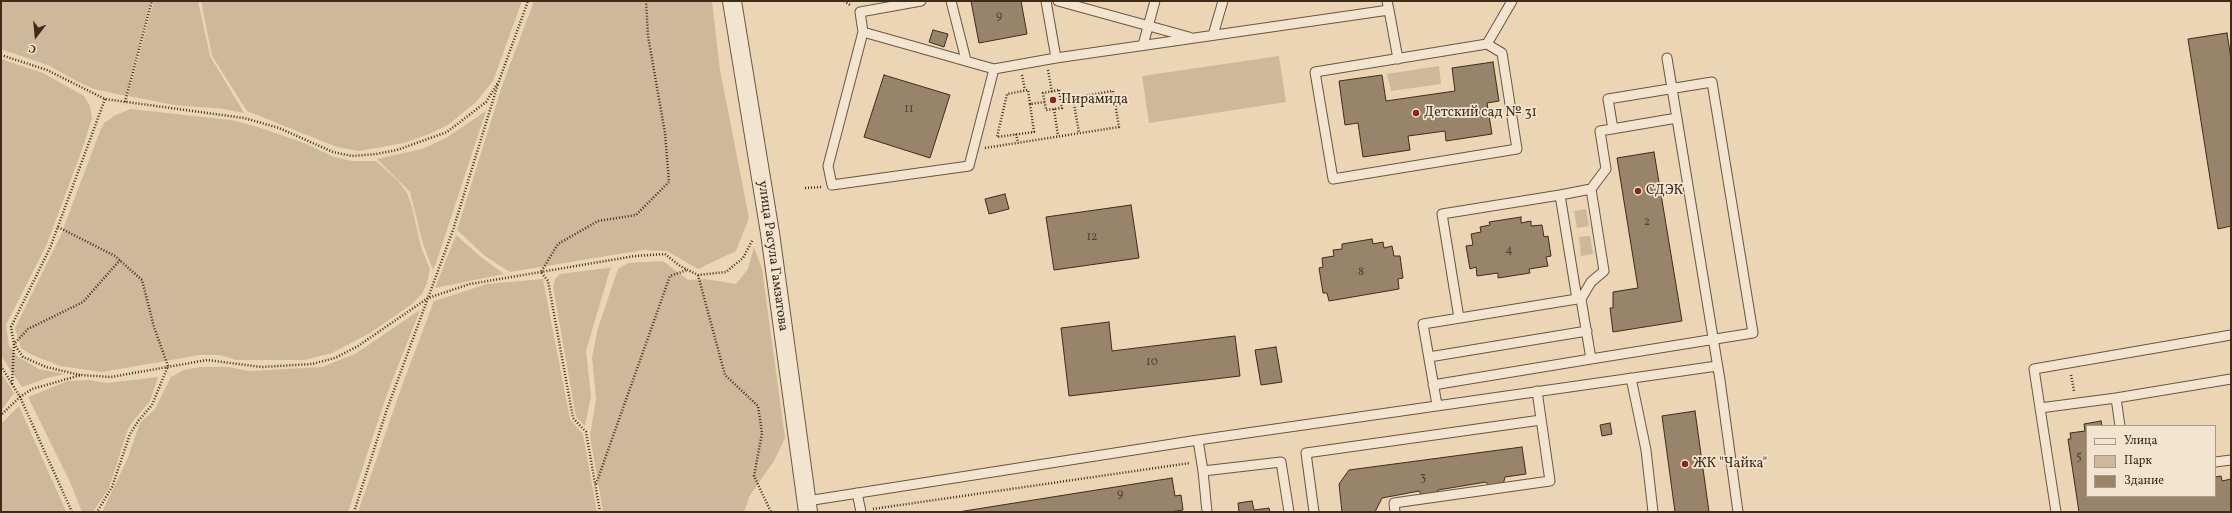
<!DOCTYPE html>
<html>
<head>
<meta charset="utf-8">
<style>
	body { margin:0 }
	#map { position:relative; width:2232px; height:513px; overflow:hidden; background:#ebd5b5; font-family:Vollkorn,serif }
	canvas { display:block }
	.frame { position:absolute; inset:0; border:2px solid #3e2c1b; pointer-events:none }
	.legend { position:absolute; left:2086px; top:425px; width:130px; height:72px; box-sizing:border-box; background:#f2e4cf; border:1px solid #aa9a87; margin:0; padding:5px 7px; list-style:none; font-size:12px; color:#3e2c1b }
	.legend li { display:flex; align-items:center; gap:8px; height:20px }
	.legend b { width:20px; border:1px solid #aa9a87 }
	.north { position:absolute; left:16px; top:16px; width:40px; height:40px; -webkit-text-stroke:3px #f2e4cf; paint-order:stroke; rotate:196deg; font-size:11px; font-weight:700; line-height:16px; text-align:center; color:#3e2c1b }
	.north::after { content:''; display:block; margin:auto; width:14px; height:18px; background:#3e2c1b; clip-path:polygon(50% 0,100% 100%,50% 72%,0 100%) }
</style>
</head>
<body>
<div id="map">
<canvas width="2232" height="513"></canvas>
<div class="frame"></div>
<ul class="legend">
<li><b style="height:5px;background:#f2e4cf"></b>Улица</li>
<li><b style="height:11px;background:#ceb89b"></b>Парк</li>
<li><b style="height:11px;background:#98846b"></b>Здание</li>
</ul>
<div class="north">С</div>
</div>
<script>
const c = document.querySelector('canvas').getContext('2d');
c.lineJoin = 'round';
function paint(path, color) {
  c.fillStyle = color;
  c.fill(path, 'evenodd');
}
function toPath(rows) {
  const path = new Path2D();
  for (const r of rows) {
    path.moveTo(r[0], r[1]);
    for (let i = 2; i < r.length; i += 2) path.lineTo(r[i], r[i + 1]);
  }
  return path;
}
function stroke(path, color, width, dash) {
  c.strokeStyle = color;
  c.lineWidth = width;
  c.lineCap = dash ? 'butt' : 'round';
  c.setLineDash(dash || []);
  c.stroke(path);
}
function drawText(font, color, halo, rows, align = 'center') {
  c.font = font + ' Vollkorn,serif';
  c.lineWidth = 3.5;
  c.setLineDash([]);
  c.textBaseline = 'middle';
  c.strokeStyle = halo;
  c.fillStyle = color;
  for (const [text, x, y, turn = 0] of rows) {
    c.save();
    c.translate(x, y);
    c.rotate((+turn || 0) * Math.PI / 180);
    c.textAlign = isNaN(turn) ? turn : align;
    if (halo) c.strokeText(text, 0, 0);
    c.fillText(text, 0, 0);
    c.restore();
  }
}
paint(toPath([
	[1,1,151,1,126,96,94,89,78,82,50,66,1,49],
	[154,1,198,1,210,56,244,113,224,109,174,105,128,96],
	[201,1,522,1,493,81,476,102,448,125,429,134,404,143,359,151,337,147,247,111,212,56],
	[534,1,712,1,720,70,749,218,736,251,698,269,667,251,643,250,510,272,485,256,457,230,502,86],
	[1279,56,1286,102,1149,123,1142,76],
	[1,59,43,73,84,96,90,106,92,118,83,147,47,244,6,325,9,346,18,357,39,369,65,374,47,378,22,387,1,356],
	[1439,66,1441,84,1391,91,1387,74],
	[130,109,231,120,258,127,304,143,334,157,352,161,376,161,397,180,407,193,412,207,421,247,430,269,427,283,422,294,412,304,370,333,332,353,304,360,236,360,220,355,200,355,102,372,60,366,30,354,21,348,15,328,60,237,100,131,104,123,114,116],
	[486,111,436,263,433,270,423,244,410,192,377,159,422,149,446,138],
	[1586,209,1589,226,1577,228,1574,211],
	[456,235,481,257,504,274,435,288],
	[1590,236,1593,254,1581,256,1579,237],
	[754,247,762,269,785,438,774,461,750,495,744,512,603,512,590,436,596,399,592,357,598,328,618,269,628,263,663,261,688,280,705,279,736,284,748,269],
	[615,267,611,268,609,273,586,351,591,396,585,426,576,417,553,287,555,279,560,274],
	[543,279,570,419,583,434,597,512,358,512,403,383,434,301,487,284],
	[420,310,387,394,348,512,102,512,127,460,140,423,155,409,171,377,184,370,200,367,228,367,249,371,322,367,355,354],
	[1,373,14,393,1,411],
	[158,377,150,401,134,420,128,429,109,488,93,512,82,512,70,482,28,397,68,381,89,380,107,383],
	[19,406,65,509,66,512,1,512,1,424]
]), '#ceb89b');
const building = toPath([
	[971,1,1021,1,1027,34,979,43,971,1],
	[933,30,948,34,944,47,929,42,933,30],
	[2227,33,2231,59,2231,226,2218,229,2188,39,2227,33],
	[1493,62,1499,101,1487,103,1492,134,1446,141,1445,131,1408,136,1410,150,1363,157,1358,123,1345,125,1339,81,1382,75,1386,101,1455,91,1452,68,1493,62],
	[884,75,950,95,930,158,864,137,884,75],
	[1654,152,1682,321,1613,332,1610,308,1613,308,1613,292,1638,288,1617,158,1654,152],
	[1005,194,1009,209,989,214,985,199,1005,194],
	[1131,205,1139,258,1054,270,1046,217,1131,205],
	[1521,217,1521,223,1531,221,1531,226,1542,225,1544,237,1548,236,1551,256,1546,257,1548,266,1529,269,1530,273,1498,278,1498,273,1477,276,1476,267,1470,269,1466,246,1473,245,1471,234,1481,232,1480,227,1490,225,1489,222,1521,217],
	[1372,239,1373,244,1383,242,1384,248,1392,246,1394,256,1400,256,1403,278,1398,279,1399,289,1329,301,1327,293,1323,293,1319,268,1323,267,1322,258,1334,256,1333,250,1342,249,1342,244,1372,239],
	[1109,322,1112,351,1235,336,1240,376,1069,396,1061,328,1109,322],
	[1276,347,1282,382,1261,385,1255,350,1276,347],
	[1695,411,1709,512,1675,512,1662,416,1695,411],
	[2101,421,2102,426,2087,426,2087,496,2215,496,2215,477,2221,476,2222,481,2231,479,2231,512,2079,512,2068,439,2071,439,2070,433,2085,431,2084,424,2101,421],
	[1610,423,1612,434,1602,436,1600,425,1610,423],
	[1522,447,1526,474,1505,477,1503,485,1490,487,1486,482,1438,490,1436,496,1423,498,1419,491,1382,498,1375,512,1342,512,1339,484,1349,470,1522,447],
	[1172,478,1175,496,1181,495,1183,510,1170,512,958,512,1172,478],
	[1252,501,1254,510,1269,508,1270,512,1239,512,1238,503,1252,501]
]);
paint(building, '#98846b');
stroke(building, '#3e2c1b', 1);
const service = toPath([
	[951,1,966,60],
	[1046,1,1056,58,1389,10,1387,1],
	[1058,1,1189,37],
	[1389,10,1398,59],
	[863,32,860,12,921,1],
	[1213,35,1223,1],
	[1487,44,1502,53,1517,149,1333,179,1315,72,1487,44],
	[1487,44,1512,1],
	[1143,45,1155,1],
	[1667,58,1720,380,1738,512],
	[994,69,863,32,828,166,832,185,969,166,994,69,1056,58],
	[1591,189,1604,271,1591,282,1581,299,1591,359,1753,333,1712,82,1608,99,1613,129],
	[1560,195,1591,189,1606,169,1600,131,1677,118],
	[1429,357,1587,331],
	[1631,378,1646,450,1653,512],
	[1433,385,1591,359],
	[2116,398,2231,379],
	[1437,405,1423,324,1577,299,1560,195,1442,214,1459,318],
	[2040,408,2116,398,2120,426],
	[1198,440,1203,471],
	[2215,462,2231,460],
	[857,493,861,512],
	[807,501,1198,440,1717,366],
	[1207,512,1203,471,1281,462,1289,512],
	[1314,512,1306,453,1541,420],
	[1395,512,1394,503,1550,481,1537,391],
	[2056,512,2034,369,2231,335]
]);
const minor = toPath([
	[732,1,770,233,808,512]
]);
stroke(service, '#695642', 11);
stroke(minor, '#695642', 20);
stroke(toPath([
	[844,1,850,5],
	[1,55,47,70,105,99,244,118,279,128,333,152,352,156,376,154,397,150,447,132,486,102,499,81,528,1],
	[1048,70,1052,92],
	[1022,75,1025,90],
	[1059,90,1062,108,1046,110,1043,93,1059,90],
	[1073,98,1079,133],
	[125,102,152,1],
	[1030,104,1028,90,1007,94,997,137,1034,132,1030,104,1045,102],
	[1054,109,1058,136],
	[1016,134,1018,143],
	[985,148,1119,127,1113,91,1061,100],
	[805,188,821,187],
	[58,227,115,256,142,280,154,327,168,366,152,405,139,420,130,434,112,487,97,512],
	[698,275,725,375,758,406,762,433,754,476,771,512],
	[1,366,20,397,1,415],
	[80,375,46,367,23,357,14,344,11,327,50,248,105,99],
	[2071,375,2074,391],
	[12,384,14,344,28,329,83,302,120,260],
	[596,484,670,276,687,270],
	[873,509,1190,463],
	[72,512,20,397,32,389,81,375,111,377,207,360,262,367,312,364,335,358,358,346,428,298,470,284,635,256,665,254,680,266,698,275,726,272,743,258,753,239],
	[354,512,386,412,453,230,498,84],
	[600,512,586,432,573,418,548,281,541,272,558,244,598,221,636,215,669,182,665,133,648,36,646,1]
]), '#3e2c1b', 2.5, [1, 2]);
stroke(service, '#f2e4cf', 9);
stroke(minor, '#f2e4cf', 18);
for (const [x, y, r, color] of [
	[1053,100,4,"#8f2418"],
	[1416,113,4,"#8f2418"],
	[1638,191,4,"#8f2418"],
	[1685,464,4,"#8f2418"]
]) {
  const dot = new Path2D();
  dot.arc(x, y, r, 0, 2 * Math.PI);
  c.fillStyle = color;
  c.fill(dot);
  stroke(dot, '#f2e4cf', 1.5);
}
drawText('12px', '#54422f', null, [
	["9",999,17],
	["11",909,110],
	["2",1647,223],
	["12",1092,238],
	["4",1509,251],
	["8",1361,273],
	["10",1152,363],
	["5",2079,458],
	["3",1423,479],
	["9",1120,495]
]);
drawText('14px', '#3e2c1b', '#f2e4cf', [
	["Пирамида",1061,100],
	["Детский сад № 31",1424,113],
	["СДЭК",1646,191],
	["ЖК \"Чайка\"",1693,464]
], 'left');
drawText('14px', '#3e2c1b', '#f2e4cf', [
	["улица Расула Гамзатова",772,256,82]
]);
</script>
</body>
</html>
